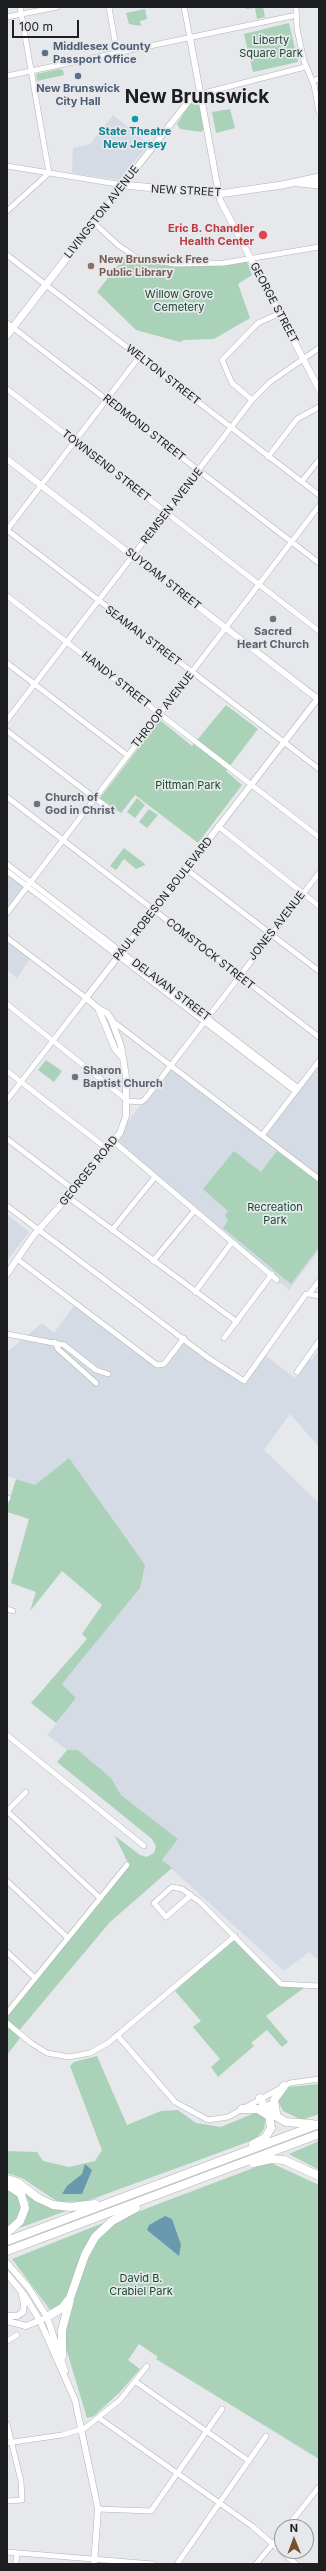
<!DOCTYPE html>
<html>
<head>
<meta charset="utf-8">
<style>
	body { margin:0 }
	#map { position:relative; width:326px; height:2571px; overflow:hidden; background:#e6e8ec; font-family:Inter,sans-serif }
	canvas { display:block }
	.frame { position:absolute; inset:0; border:8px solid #1d1e1f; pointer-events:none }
	.north { position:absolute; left:274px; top:2519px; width:40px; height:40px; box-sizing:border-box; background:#e6e8ec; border:1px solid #96979a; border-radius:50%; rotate:359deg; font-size:11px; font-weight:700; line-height:16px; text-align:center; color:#1d1e1f }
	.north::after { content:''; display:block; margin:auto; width:14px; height:18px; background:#77522d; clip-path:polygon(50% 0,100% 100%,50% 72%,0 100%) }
	.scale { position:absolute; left:12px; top:20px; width:67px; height:18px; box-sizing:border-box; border:2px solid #1d1e1f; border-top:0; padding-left:5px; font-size:12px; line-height:14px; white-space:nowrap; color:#1d1e1f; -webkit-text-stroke:3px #e6e8ec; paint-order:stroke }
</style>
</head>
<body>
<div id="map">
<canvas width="326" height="2571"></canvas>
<div class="frame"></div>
<div class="north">N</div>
<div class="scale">100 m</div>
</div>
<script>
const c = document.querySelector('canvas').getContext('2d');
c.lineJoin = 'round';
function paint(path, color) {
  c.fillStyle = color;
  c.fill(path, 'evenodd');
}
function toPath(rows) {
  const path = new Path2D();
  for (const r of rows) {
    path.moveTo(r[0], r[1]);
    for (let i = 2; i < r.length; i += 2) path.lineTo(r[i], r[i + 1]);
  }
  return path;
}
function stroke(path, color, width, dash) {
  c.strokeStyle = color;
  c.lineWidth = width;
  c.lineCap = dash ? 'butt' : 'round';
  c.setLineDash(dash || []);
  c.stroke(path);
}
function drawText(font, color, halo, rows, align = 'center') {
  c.font = font + ' Inter,sans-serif';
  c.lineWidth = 3.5;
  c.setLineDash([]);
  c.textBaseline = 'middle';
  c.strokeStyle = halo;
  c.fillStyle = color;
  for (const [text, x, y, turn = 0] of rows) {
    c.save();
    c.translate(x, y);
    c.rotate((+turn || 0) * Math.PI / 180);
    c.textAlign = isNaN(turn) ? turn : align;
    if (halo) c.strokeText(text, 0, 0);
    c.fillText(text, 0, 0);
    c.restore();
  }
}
paint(toPath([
	[113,115,149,144,119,180,72,173,73,148,90,144],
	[7,867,29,883,12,906,7,921],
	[7,937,32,956,17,978,7,970],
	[319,1060,319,1250,289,1290,113,1141,172,1064,262,1134],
	[7,1214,29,1232,7,1261],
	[76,1303,162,1367,186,1338,245,1381,265,1355,295,1378,309,1359,312,1360,319,1348,319,1447,290,1414,264,1450,319,1503,319,1961,309,1952,284,1971,162,1860,178,1839,121,1795,111,1778,78,1750,67,1750,47,1735,76,1698,62,1684,140,1588,69,1458,35,1485,7,1476,7,1352,42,1323,54,1333]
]), '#d4dbe5');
paint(toPath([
	[245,7,263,7,265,17,257,19,255,8,246,9],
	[145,9,147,19,140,21,141,26,129,24,126,13],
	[289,23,298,62,253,72,244,34],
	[59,69,63,70,64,75,37,81,36,74],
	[194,98,198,99,204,129,201,132,180,129,177,124],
	[230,109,235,128,216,133,212,112],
	[128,252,137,258,172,264,246,259,252,275,238,284,250,318,214,339,184,340,180,342,136,330,97,292],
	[226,705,258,729,226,771,242,785,198,843,135,795,121,813,100,798,160,720,192,746],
	[137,798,145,805,135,818,127,812],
	[149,809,158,815,147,828,139,822],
	[124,848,145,864,145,865,136,869,124,859,116,870,110,866],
	[46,1060,62,1071,54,1082,38,1070],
	[234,1151,261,1172,277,1151,319,1183,319,1247,291,1284,223,1228,228,1221,225,1215,228,1211,203,1189],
	[69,1458,145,1565,140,1588,62,1684,76,1698,56,1723,31,1703,87,1639,82,1634,102,1605,62,1571,30,1611,36,1592,11,1583,29,1519,7,1512,7,1508,16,1479,35,1485],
	[67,1750,78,1750,111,1778,121,1795,178,1839,162,1860,172,1868,110,1922,17,2033,20,2038,7,2055,7,2016,129,1865,115,1836,140,1855,147,1857,154,1853,156,1846,152,1839,57,1762],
	[235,1936,281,1983,308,1985,266,2016,288,2042,282,2047,267,2030,251,2043,254,2046,218,2077,211,2067,220,2059,193,2027,201,2021,175,1991],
	[97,2056,127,2125,161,2111,178,2110,196,2123,221,2127,257,2112,266,2118,264,2129,256,2139,87,2201,58,2202,22,2178,7,2173,7,2151,37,2152,43,2161,69,2167,95,2161,102,2150,70,2066,74,2062],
	[319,2084,319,2114,302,2120,283,2111,278,2101,289,2087],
	[319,2141,319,2170,289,2154],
	[269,2162,319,2185,319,2459,156,2359,158,2357,139,2344,128,2360,140,2369,120,2392,94,2416,87,2418,65,2345,64,2335,68,2313,93,2244,103,2232,124,2217],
	[7,2188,16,2193,21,2202,22,2211,18,2220,7,2230],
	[22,2190,50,2207,66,2211,19,2228,27,2215,29,2202],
	[108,2221,69,2294,61,2305,50,2310,12,2259]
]), '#aad2b8');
paint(toPath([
	[85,2164,92,2170,82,2194,62,2194,67,2186,82,2174],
	[165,2216,172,2219,181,2245,179,2256,147,2230,149,2225]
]), '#6999af');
const minor = toPath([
	[20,7,49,173],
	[109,7,117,53],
	[184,7,190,38],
	[296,7,297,29,304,61,314,85,319,112],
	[7,17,57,7],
	[7,76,297,15],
	[312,81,319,79],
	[200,94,305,67],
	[7,166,123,185],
	[7,211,49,173],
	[94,223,118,245,137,258,175,264,224,263,319,247],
	[7,255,319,495],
	[7,323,319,563],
	[7,389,319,631],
	[252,400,232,383,222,360,258,323,278,314],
	[268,457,297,419,319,407],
	[302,481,319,460],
	[7,530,319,769],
	[7,530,139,357],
	[7,596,319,837],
	[7,663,127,755],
	[7,720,252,400,270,382,319,348],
	[7,731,113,812],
	[7,797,319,1037],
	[218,826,319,906],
	[7,864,297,1087],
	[186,869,319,971],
	[7,871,295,1091],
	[7,913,319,506],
	[7,938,86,998,7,1100],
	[7,1004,128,1101,141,1102,145,1099,319,873],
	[111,1020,319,1179],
	[7,1071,106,1148],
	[263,1134,319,1061],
	[7,1139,74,1190],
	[113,1141,277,1280],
	[68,1197,237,1322],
	[7,1206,207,1357,244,1381,306,1294,309,1294,319,1281],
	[112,1230,155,1177],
	[17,1259,157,1365,164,1364,184,1338],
	[153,1261,195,1210],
	[195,1292,232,1242],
	[309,1294,319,1296],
	[7,1334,64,1345,96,1370,108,1374],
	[224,1338,272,1274],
	[55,1342,58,1349,96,1383],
	[297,1372,319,1341],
	[7,1500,8,1498],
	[7,1609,13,1611],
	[7,1735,144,1846],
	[26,1792,7,1811,100,1898],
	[7,1881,68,1938],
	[191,1895,166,1917,154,1903,172,1887,182,1889,200,1902,281,1984,319,1986],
	[7,1952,35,1978],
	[7,2013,127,1865],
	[7,2023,31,2043,47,2053,69,2057,90,2053,108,2043,235,1936],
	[117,2035,175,2102,208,2120,228,2117,290,2083,319,2079],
	[7,2341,17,2335],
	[136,2382,249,2461],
	[99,2418,252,2526,296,2564],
	[7,2424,21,2481,22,2500,7,2501],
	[7,2443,62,2435,85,2428,120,2400,147,2366],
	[98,2509,151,2511,222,2409],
	[287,2527,319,2487],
	[7,2552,153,2564],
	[16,2564,17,2553],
	[177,2564,266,2436],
	[256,2564,282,2533]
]);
const tertiary = toPath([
	[190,38,220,200,319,389],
	[123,185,191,98,200,94],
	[7,459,318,699],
	[122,1057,115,1049,98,1008,86,998,319,697],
	[7,1274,33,1236,68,1197,120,1133,126,1116,126,1076,121,1046,111,1019,107,1013,98,1008],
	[7,2263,28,2287,47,2317,65,2371],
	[7,2274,25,2296,40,2321,75,2400,98,2509,94,2564],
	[7,2316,17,2316,23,2312,24,2304,22,2295],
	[7,2321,26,2326,43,2319]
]);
const secondary = toPath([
	[299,183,319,185],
	[7,335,123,185,219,194,282,185,319,177]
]);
const trunk = toPath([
	[269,2106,274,2115,286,2122,312,2124],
	[242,2109,258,2109,268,2115],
	[276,2113,274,2100,284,2086],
	[253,2144,265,2138,271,2128,269,2115,260,2098],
	[253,2163,271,2159,284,2160,319,2176],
	[7,2179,17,2182,38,2198,53,2205,71,2207,95,2204],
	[7,2185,21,2194,25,2208,20,2221,7,2233],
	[7,2241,319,2124],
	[7,2251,319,2134],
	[47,2317,62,2308,70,2298,85,2255,95,2237,112,2221,136,2208],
	[62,2356,62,2330,70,2300]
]);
stroke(minor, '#b1b3b6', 6);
stroke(tertiary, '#b1b3b6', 7);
stroke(secondary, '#b1b3b6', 8);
stroke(trunk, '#b1b3b6', 9);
stroke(minor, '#fff', 5);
stroke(tertiary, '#fff', 6);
stroke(secondary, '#fff', 7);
stroke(trunk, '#fff', 8);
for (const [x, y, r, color] of [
	[45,53,4,"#5c6f8a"],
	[78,76,4,"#5c6f8a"],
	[135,119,4,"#0f9aa8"],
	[263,235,5,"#e0444e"],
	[91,266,4,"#8d6e63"],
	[273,619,4,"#6b7280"],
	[37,804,4,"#6b7280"],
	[75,1077,4,"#6b7280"]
]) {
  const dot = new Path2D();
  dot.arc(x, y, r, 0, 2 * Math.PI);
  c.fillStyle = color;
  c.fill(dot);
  stroke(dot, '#e6e8ec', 1.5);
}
drawText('11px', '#164a2e', '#e6e8ec', [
	["Liberty",271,41],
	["Square Park",271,54],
	["Willow Grove",179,295],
	["Cemetery",179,308],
	["Pittman Park",188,786],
	["Recreation",275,1208],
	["Park",275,1221],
	["David B.",141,2279],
	["Crabiel Park",141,2292]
]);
drawText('bold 11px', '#4e5e75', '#e6e8ec', [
	["Middlesex County",53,47],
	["Passport Office",53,60],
	["New Brunswick",78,89,"center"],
	["City Hall",78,102,"center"]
], 'left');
drawText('bold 11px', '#0d838f', '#e6e8ec', [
	["State Theatre",135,132],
	["New Jersey",135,145]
]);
drawText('11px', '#1d1e1f', '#e6e8ec', [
	["NEW STREET",186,191,3],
	["LIVINGSTON AVENUE",102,212,-52],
	["GEORGE STREET",274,303,62],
	["WELTON STREET",163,375,38],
	["REDMOND STREET",144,428,38],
	["TOWNSEND STREET",106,466,38],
	["REMSEN AVENUE",172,506,-52],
	["SUYDAM STREET",163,579,38],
	["SEAMAN STREET",143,636,37],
	["HANDY STREET",116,680,38],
	["THROOP AVENUE",163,710,-52],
	["PAUL ROBESON BOULEVARD",163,899,-52],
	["JONES AVENUE",277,926,-52],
	["COMSTOCK STREET",210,954,38],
	["DELAVAN STREET",171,990,37],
	["GEORGES ROAD",89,1171,-51]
]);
drawText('bold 11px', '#be3a42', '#e6e8ec', [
	["Eric B. Chandler",254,229],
	["Health Center",254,242]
], 'right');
drawText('bold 11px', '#785e54', '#e6e8ec', [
	["New Brunswick Free",99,260],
	["Public Library",99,273]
], 'left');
drawText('bold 11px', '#5b616d', '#e6e8ec', [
	["Sacred",273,632,"center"],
	["Heart Church",273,645,"center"],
	["Church of",45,798],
	["God in Christ",45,811],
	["Sharon",83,1071],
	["Baptist Church",83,1084]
], 'left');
drawText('bold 19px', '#1d1e1f', '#e6e8ec', [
	["New Brunswick",197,97]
]);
</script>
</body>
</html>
